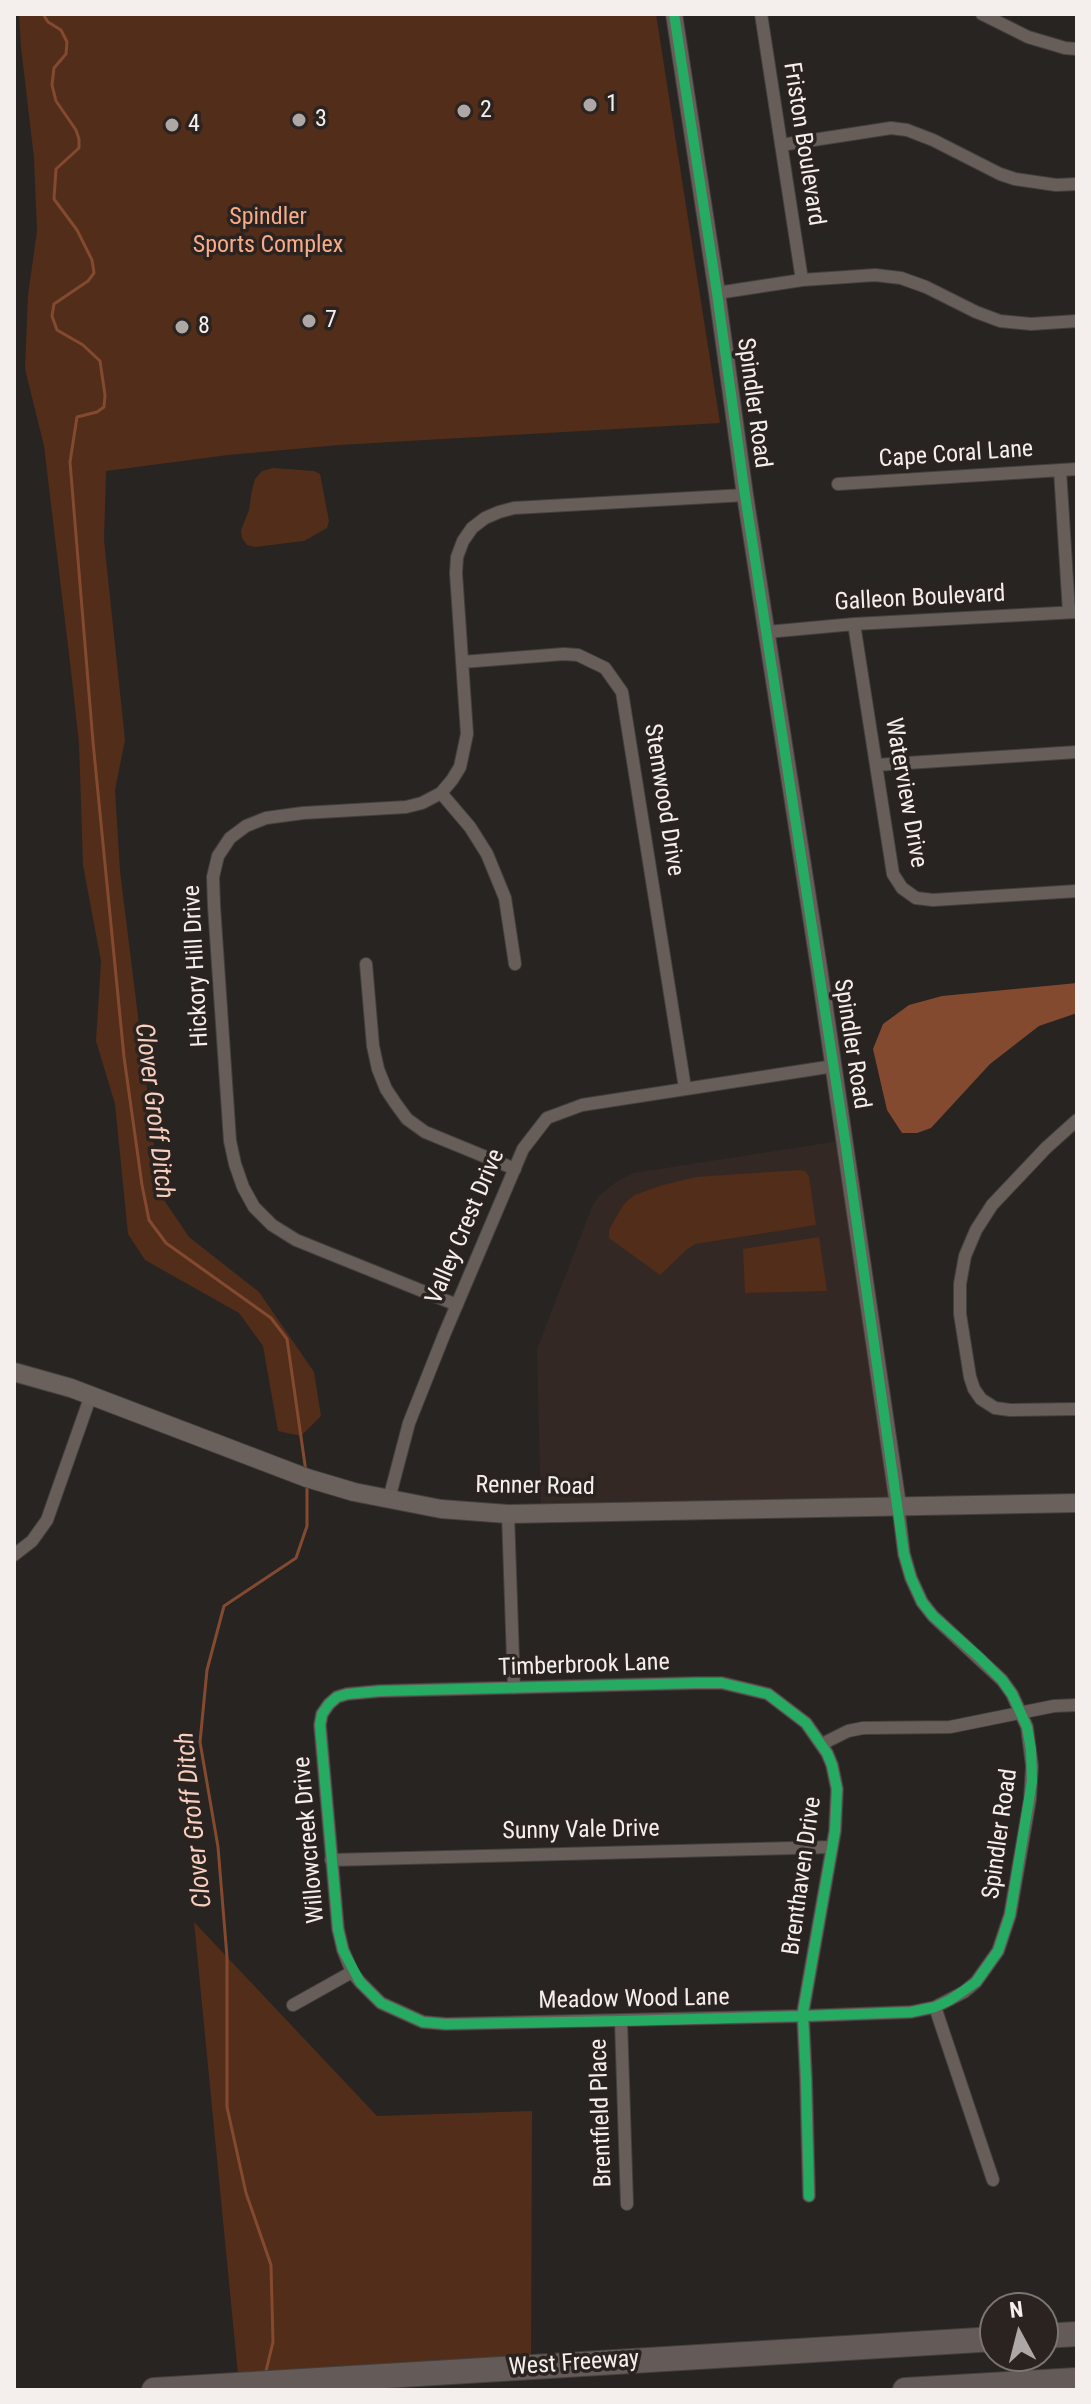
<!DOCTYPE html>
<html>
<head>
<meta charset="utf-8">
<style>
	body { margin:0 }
	#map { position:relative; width:1091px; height:2404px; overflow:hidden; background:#282422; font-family:"Roboto Condensed",sans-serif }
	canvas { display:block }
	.frame { position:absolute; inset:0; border:16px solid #f4efed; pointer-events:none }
	.north { position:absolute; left:979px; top:2292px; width:80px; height:80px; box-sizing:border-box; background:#2a2320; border:2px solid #7b7572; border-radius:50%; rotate:353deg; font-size:22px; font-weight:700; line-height:32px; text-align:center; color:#f4efed }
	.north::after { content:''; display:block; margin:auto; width:28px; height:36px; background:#ada8a6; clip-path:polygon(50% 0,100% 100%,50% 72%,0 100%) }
</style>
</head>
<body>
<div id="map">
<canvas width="1091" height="2404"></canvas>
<div class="frame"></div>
<div class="north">N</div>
</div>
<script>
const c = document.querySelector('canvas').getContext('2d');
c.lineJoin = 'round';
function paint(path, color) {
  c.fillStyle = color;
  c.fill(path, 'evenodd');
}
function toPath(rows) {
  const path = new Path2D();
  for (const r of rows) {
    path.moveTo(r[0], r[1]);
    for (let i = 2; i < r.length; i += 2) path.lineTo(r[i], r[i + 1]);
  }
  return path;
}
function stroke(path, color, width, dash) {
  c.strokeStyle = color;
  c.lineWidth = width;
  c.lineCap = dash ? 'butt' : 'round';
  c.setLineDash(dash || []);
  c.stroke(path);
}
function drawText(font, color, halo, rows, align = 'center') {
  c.font = font + ' "Roboto Condensed",sans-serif';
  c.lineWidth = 7;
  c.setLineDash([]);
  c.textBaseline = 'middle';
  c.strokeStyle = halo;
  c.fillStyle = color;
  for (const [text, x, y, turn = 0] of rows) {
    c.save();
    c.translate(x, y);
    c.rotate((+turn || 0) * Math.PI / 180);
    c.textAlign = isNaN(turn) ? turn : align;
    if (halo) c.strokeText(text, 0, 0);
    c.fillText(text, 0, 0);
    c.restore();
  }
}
paint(toPath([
	[845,1140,898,1505,541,1513,537,1349,592,1207,599,1196,616,1182,634,1173]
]), '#342824');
paint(toPath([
	[19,14,656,14,720,423,339,445,228,455,106,471,104,540,125,740,115,790,120,871,160,1194,189,1237,259,1292,314,1372,321,1416,301,1436,278,1431,263,1346,239,1313,145,1260,128,1234,115,1104,96,1041,101,961,83,865,79,743,71,671,44,446,25,369,28,295,37,231,34,158,21,47],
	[273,468,314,471,320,474,329,521,327,528,304,541,255,547,247,545,242,538,241,530,249,510,252,490,255,479,262,471],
	[800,1170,805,1171,809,1176,816,1225,695,1244,685,1251,660,1275,609,1238,609,1230,622,1207,628,1200,635,1195,659,1186,696,1177],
	[819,1237,827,1291,745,1293,743,1249],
	[194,1922,377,2116,532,2111,531,2367,239,2385]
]), '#522d1a');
paint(toPath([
	[1077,983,1077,1013,1039,1026,990,1064,931,1128,917,1133,902,1133,887,1110,873,1049,883,1024,909,1005,942,996]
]), '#834a2f');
stroke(toPath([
	[43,14,48,22,61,30,67,42,66,54,54,68,52,85,56,101,76,130,79,139,79,148,56,169,54,199,77,230,92,260,94,273,88,281,54,304,52,316,57,330,83,345,100,361,105,395,104,407,97,412,77,417,70,462,93,742,124,1057,142,1185,149,1220,166,1243,271,1318,287,1339,306,1472],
	[265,2375,273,2342,271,2265,246,2193,227,2107,227,1957,218,1847,200,1742,207,1670,224,1606,296,1558,307,1526,307,1483]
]), '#834a2f', 3);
const minor = toPath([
	[761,14,802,280],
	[982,14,1028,37,1065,48,1077,49],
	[781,145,891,128,907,130,933,140,1000,174,1015,179,1056,185,1077,184],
	[717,293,802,280,875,275,901,278,926,287,976,312,1000,321,1031,324,1077,321],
	[1060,470,1069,612],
	[838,484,1077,469],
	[854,624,893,874,902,888,916,898,933,900,1077,891],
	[767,632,854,624,1077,612],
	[462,662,564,654,578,655,605,668,622,692,685,1088],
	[876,765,1077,752],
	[441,793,470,827,487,854,505,898,515,964],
	[366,964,373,1046,378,1069,386,1089,396,1104,407,1119,425,1132,515,1169],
	[1077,1120,1046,1148,992,1205,976,1230,965,1256,960,1284,960,1314,970,1377,974,1389,981,1399,995,1408,1010,1410,1077,1409],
	[457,1305,296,1240,272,1225,254,1207,243,1187,235,1164,230,1141,214,906,213,877,218,856,230,838,246,826,266,818,303,813,406,807,422,803,441,793,452,780,460,767,467,734,456,573,457,557,463,541,472,528,485,518,499,512,514,508,745,495],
	[389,1499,409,1423,444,1335,523,1149,547,1118,582,1105,834,1066],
	[508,1514,514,1688],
	[14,1555,32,1541,47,1520,91,1395],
	[822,1744,848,1731,863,1728,950,1727,1054,1706,1077,1705],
	[331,1860,832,1847],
	[293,2005,352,1972],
	[935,2007,993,2180],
	[621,2021,627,2204],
	[809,2196,806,2079,803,2016,803,2012,835,1831,837,1789,832,1765,827,1753,806,1723,768,1694,722,1683,696,1683,380,1691,347,1694,337,1697,329,1704,322,1714,320,1725,338,1929,343,1950,352,1972,360,1982,381,2003,423,2022,446,2024,803,2016,911,2012,935,2007,964,1992,976,1982,998,1951,1010,1915,1030,1799,1032,1766,1027,1727,1012,1694,1002,1680,933,1616,922,1602,911,1578,904,1554,898,1505]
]);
const tertiary = toPath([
	[674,14,717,293,745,495,819,968,898,1505]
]);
const secondary = toPath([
	[14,1372,71,1388,307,1478,354,1492,441,1509,508,1514,1077,1503]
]);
const motorway = toPath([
	[1043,2336,1077,2334],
	[154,2390,995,2339],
	[905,2390,1077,2380]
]);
stroke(minor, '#44403f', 14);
stroke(tertiary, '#44403f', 18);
stroke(secondary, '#44403f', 20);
stroke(motorway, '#44403f', 26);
stroke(minor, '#675e5a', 12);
stroke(tertiary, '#675e5a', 16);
stroke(secondary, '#6a605c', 18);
stroke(motorway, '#645b58', 24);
stroke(toPath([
	[674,14,717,293,745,495,845,1140,904,1554,911,1578,922,1602,933,1616,979,1657,1002,1680,1012,1694,1027,1727,1031,1750,1032,1781,1010,1915,998,1951,976,1982,950,2000,935,2007,911,2012,803,2016,621,2021,446,2024,423,2022,381,2003,360,1982,343,1950,338,1929,320,1725,322,1714,329,1704,337,1697,347,1694,380,1691,696,1683,722,1683,768,1694,806,1723,827,1753,832,1765,837,1789,835,1831,803,2012,803,2016,806,2079,809,2196]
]), '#26ab63', 10);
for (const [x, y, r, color] of [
	[590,105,8,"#ada8a6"],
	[464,111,8,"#ada8a6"],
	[299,120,8,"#ada8a6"],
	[172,125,8,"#ada8a6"],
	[309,321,8,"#ada8a6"],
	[182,327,8,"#ada8a6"]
]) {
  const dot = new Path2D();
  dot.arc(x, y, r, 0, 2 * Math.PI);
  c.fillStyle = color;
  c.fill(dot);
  stroke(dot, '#2a2320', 3);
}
drawText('24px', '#f4efed', '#2a2320', [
	["1",606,105],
	["2",480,111],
	["3",315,120],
	["4",188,125],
	["7",325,321],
	["8",198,327]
], 'left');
drawText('24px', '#f4efed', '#2a2320', [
	["Friston Boulevard",803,144,81],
	["Spindler Road",753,403,82],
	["Cape Coral Lane",956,455,-4],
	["Galleon Boulevard",920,599,-3],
	["Waterview Drive",905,793,80],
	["Stemwood Drive",663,800,81],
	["Hickory Hill Drive",197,966,-93],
	["Spindler Road",851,1044,81],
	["Valley Crest Drive",466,1227,-67],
	["Renner Road",535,1487,1],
	["Timberbrook Lane",584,1666,-2],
	["Sunny Vale Drive",581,1831,-1],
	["Spindler Road",1001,1834,-82],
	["Willowcreek Drive",310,1840,-95],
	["Brenthaven Drive",803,1876,-82],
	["Meadow Wood Lane",634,2000,-1],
	["Brentfield Place",602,2113,-92],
	["West Freeway",574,2364,-4]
]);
drawText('24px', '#f6ac8a', '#2a2320', [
	["Spindler",268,218],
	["Sports Complex",268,246]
]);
drawText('italic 26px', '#f6cfbe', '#2a2320', [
	["Clover Groff Ditch",153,1111,83],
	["Clover Groff Ditch",195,1820,-96]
]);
</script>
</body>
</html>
